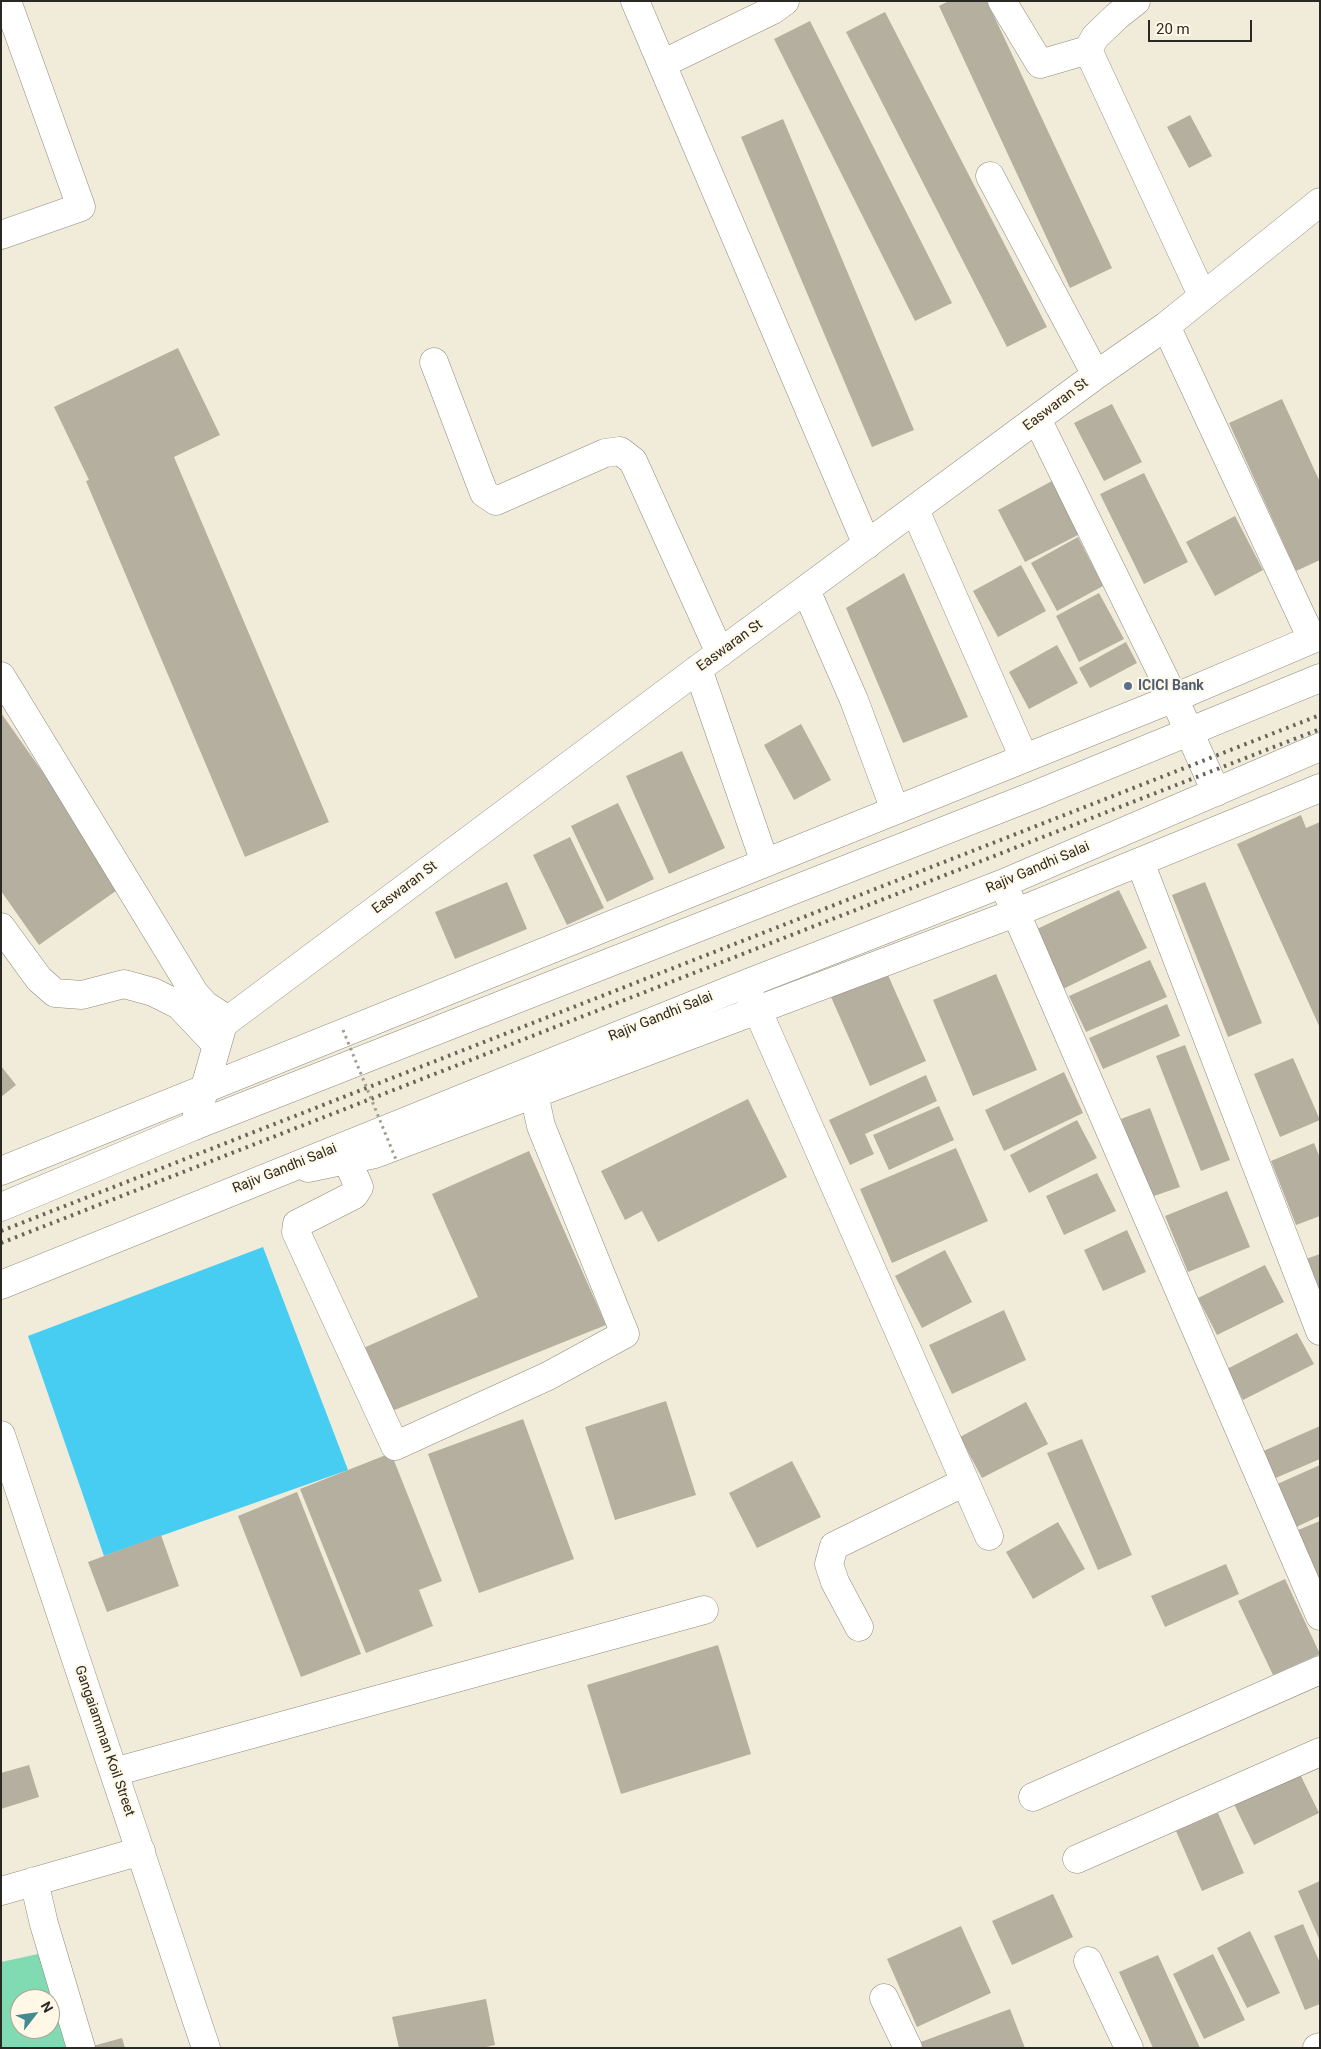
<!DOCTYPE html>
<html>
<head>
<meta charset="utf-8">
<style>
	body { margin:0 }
	#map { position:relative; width:1321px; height:2049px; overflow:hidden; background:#f1ebda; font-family:Roboto,sans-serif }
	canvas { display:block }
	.frame { position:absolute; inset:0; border:2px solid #2a2822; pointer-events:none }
	.north { position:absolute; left:10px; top:1989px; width:50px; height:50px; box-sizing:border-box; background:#fff8e7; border:1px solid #aaa598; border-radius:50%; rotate:60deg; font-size:14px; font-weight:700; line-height:20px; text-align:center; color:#2a2822 }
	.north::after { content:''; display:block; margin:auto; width:18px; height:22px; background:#438b90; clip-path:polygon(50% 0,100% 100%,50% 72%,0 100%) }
	.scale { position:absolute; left:1148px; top:20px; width:104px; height:22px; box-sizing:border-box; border:2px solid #2a2822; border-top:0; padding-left:6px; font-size:15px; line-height:18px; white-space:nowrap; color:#2a2822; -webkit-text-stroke:4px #fff8e7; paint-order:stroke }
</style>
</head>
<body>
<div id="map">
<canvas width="1321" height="2049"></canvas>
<div class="frame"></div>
<div class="north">N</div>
<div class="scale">20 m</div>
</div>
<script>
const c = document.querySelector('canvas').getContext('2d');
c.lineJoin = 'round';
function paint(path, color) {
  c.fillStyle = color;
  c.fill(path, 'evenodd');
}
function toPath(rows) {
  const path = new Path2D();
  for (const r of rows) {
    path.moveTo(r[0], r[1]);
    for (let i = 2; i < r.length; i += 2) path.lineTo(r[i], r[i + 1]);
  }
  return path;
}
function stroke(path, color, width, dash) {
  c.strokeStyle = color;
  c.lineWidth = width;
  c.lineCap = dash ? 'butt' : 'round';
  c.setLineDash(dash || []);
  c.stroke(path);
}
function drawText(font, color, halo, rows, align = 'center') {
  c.font = font + ' Roboto,sans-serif';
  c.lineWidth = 4;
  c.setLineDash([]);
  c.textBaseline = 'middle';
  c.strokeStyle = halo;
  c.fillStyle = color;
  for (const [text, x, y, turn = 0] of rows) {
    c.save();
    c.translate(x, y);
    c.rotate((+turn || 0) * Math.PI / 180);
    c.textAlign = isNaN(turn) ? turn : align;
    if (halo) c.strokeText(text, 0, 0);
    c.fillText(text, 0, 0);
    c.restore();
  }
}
paint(toPath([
	[43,1953,70,2048,1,2048,1,1962],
	[20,1999,50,1999,50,2029,20,2029]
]), '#80dab2');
paint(toPath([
	[263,1247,348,1470,104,1556,28,1336]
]), '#48cdf2');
paint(toPath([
	[949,1,987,1,1112,268,1070,288,939,6],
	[885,12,1047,327,1007,347,846,32],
	[810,21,952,303,915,321,774,39],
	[1190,115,1212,156,1189,168,1167,127],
	[783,119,914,430,872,447,741,137],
	[178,348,220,435,174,457,329,822,245,857,86,481,89,480,54,407],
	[1282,399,1320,482,1320,560,1296,571,1229,423],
	[1112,404,1142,462,1104,481,1074,423],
	[1144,473,1188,562,1144,584,1100,494],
	[1052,481,1080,534,1025,562,998,510],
	[1235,516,1263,570,1215,596,1186,542],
	[1078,537,1103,586,1057,611,1031,563],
	[1021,565,1046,611,998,637,973,591],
	[904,573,968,717,903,743,846,608],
	[1099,593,1124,639,1079,662,1056,616],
	[1126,642,1137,663,1090,688,1079,668],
	[1057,645,1078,683,1029,709,1009,672],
	[1,713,123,886,39,945,1,891],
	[801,724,831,780,794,800,764,745],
	[682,751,725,848,669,874,626,776],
	[618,803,654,879,607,902,571,826],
	[1301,815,1306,828,1320,822,1320,1028,1237,844],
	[570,837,604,908,567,925,533,855],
	[507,882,527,929,455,959,435,912],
	[1205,882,1262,1023,1228,1037,1172,895],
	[1119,890,1147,948,1063,989,1035,930],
	[1150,960,1167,997,1086,1032,1069,996],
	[884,966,926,1061,870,1086,828,990],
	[996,974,1037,1070,973,1096,933,1000],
	[1167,1004,1180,1036,1103,1069,1089,1038],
	[1185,1045,1230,1160,1201,1171,1156,1056],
	[1293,1058,1320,1120,1280,1137,1254,1074],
	[1,1066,16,1085,1,1097],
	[1064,1072,1083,1113,1004,1151,985,1110],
	[926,1075,937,1101,865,1134,874,1154,850,1165,829,1120],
	[748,1099,787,1177,658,1242,642,1211,625,1220,601,1171],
	[939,1106,954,1140,889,1170,873,1135],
	[1150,1108,1180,1187,1151,1197,1121,1119],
	[1077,1120,1097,1158,1029,1193,1010,1155],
	[1314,1143,1320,1158,1320,1216,1296,1225,1271,1161],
	[956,1148,988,1221,892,1263,860,1189],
	[529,1151,606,1325,387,1413,359,1350,478,1297,432,1194],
	[1097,1173,1116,1211,1064,1235,1046,1196],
	[1227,1191,1250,1247,1188,1272,1165,1216],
	[1127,1230,1146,1272,1103,1291,1084,1250],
	[945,1250,972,1302,922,1328,895,1276],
	[1320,1254,1320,1292,1306,1259],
	[1265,1265,1284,1302,1217,1335,1198,1298],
	[1004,1310,1026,1360,952,1394,929,1345],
	[1297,1333,1314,1364,1243,1400,1227,1369],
	[666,1401,696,1495,615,1520,585,1427],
	[1026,1402,1048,1444,982,1478,960,1437],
	[523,1419,574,1559,479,1593,428,1454],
	[1320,1426,1320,1459,1271,1480,1259,1453],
	[1082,1439,1132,1555,1098,1570,1047,1453],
	[391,1453,442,1581,419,1590,433,1626,366,1653,300,1489],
	[792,1461,821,1517,757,1548,729,1493],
	[1320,1465,1320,1516,1294,1528,1275,1485],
	[297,1492,361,1654,301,1677,238,1516],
	[1320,1521,1320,1582,1298,1530],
	[1058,1522,1085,1569,1033,1599,1006,1552],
	[161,1535,179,1586,107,1612,88,1562],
	[1226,1564,1239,1594,1165,1627,1151,1596],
	[1285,1579,1320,1654,1273,1675,1238,1601],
	[718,1645,751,1754,621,1794,587,1685],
	[29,1765,39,1797,1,1809,1,1773],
	[1298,1770,1319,1813,1254,1845,1233,1802],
	[1218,1813,1244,1873,1202,1891,1176,1831],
	[1320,1881,1320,1941,1298,1891],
	[1053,1894,1073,1937,1012,1965,992,1921],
	[1303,1924,1320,1963,1320,2004,1305,2010,1274,1936],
	[961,1926,991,1993,917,2027,887,1959],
	[1250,1931,1280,1993,1247,2008,1217,1948],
	[1213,1954,1245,2020,1204,2039,1173,1974],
	[1158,1955,1200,2048,1153,2048,1119,1972],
	[486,1999,495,2045,482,2048,399,2048,392,2017],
	[1010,2009,1025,2048,920,2048,918,2043],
	[122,2038,125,2048,94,2048,93,2046]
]), '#b5af9f');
const minor = toPath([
	[635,1,867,545],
	[1002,1,1040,64,1088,50],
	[1136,1,1117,16,1095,37,1088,50,1202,295],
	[662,64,773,10,785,1],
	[990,176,1096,375],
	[1,235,81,207,7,1],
	[1166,326,1312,639],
	[434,362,484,493,496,501,605,453,620,451,633,461,720,653],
	[1037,419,1174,698,1216,792],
	[915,510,1024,758],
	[806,590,854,700,895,810],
	[698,669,765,863],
	[1,676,195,994,205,1005,228,1020],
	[1140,862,1320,1331],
	[1009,897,1320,1616],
	[1,927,39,979,55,993,82,995,124,984,153,992,179,1005,217,1045],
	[748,993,757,1009,989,1536],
	[194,1126,223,1024,698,669,1096,375,1166,326,1320,202],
	[347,1160,359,1187,354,1195,297,1224,296,1232,395,1446,548,1376,625,1334,541,1126,534,1094],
	[308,1168,375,1154,1015,913,1320,788],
	[1,1171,1174,698,1320,636],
	[1,1435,206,2048],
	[859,1627,835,1582,829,1564,834,1546,965,1482],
	[114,1772,704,1610],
	[1033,1797,1320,1670],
	[1077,1859,1320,1752],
	[34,1881,44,1924,81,2048],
	[1,1891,141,1851],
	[1088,1961,1129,2048],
	[884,1998,908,2048],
	[1317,2048,1320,2047]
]);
const major = toPath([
	[1,1207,194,1126,1035,795,1320,678],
	[1,1285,743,985,1004,883,1320,747]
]);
stroke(minor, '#908a7a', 29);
stroke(major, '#908a7a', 29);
stroke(minor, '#fff', 28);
stroke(major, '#fff', 28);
stroke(toPath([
	[1,1231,1320,715],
	[1,1243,1320,729]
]), '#67645a', 4, [2.5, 5]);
stroke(toPath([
	[343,1030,397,1162]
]), '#a19d90', 3, [2.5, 4]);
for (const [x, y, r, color] of [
	[1128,686,5,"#5c6f8a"]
]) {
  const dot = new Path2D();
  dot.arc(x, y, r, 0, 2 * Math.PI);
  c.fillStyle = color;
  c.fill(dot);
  stroke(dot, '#fff8e7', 2);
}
drawText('14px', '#2a2822', '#fff8e7', [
	["Easwaran St",1056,405,-37],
	["Easwaran St",730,646,-36],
	["Rajiv Gandhi Salai",1038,868,-23],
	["Easwaran St",405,888,-37],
	["Rajiv Gandhi Salai",661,1017,-22],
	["Rajiv Gandhi Salai",285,1169,-22],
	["Gangaiamman Koil Street",104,1741,71]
]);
drawText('bold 14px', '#4e5e75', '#fff8e7', [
	["ICICI Bank",1138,686]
], 'left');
</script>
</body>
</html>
